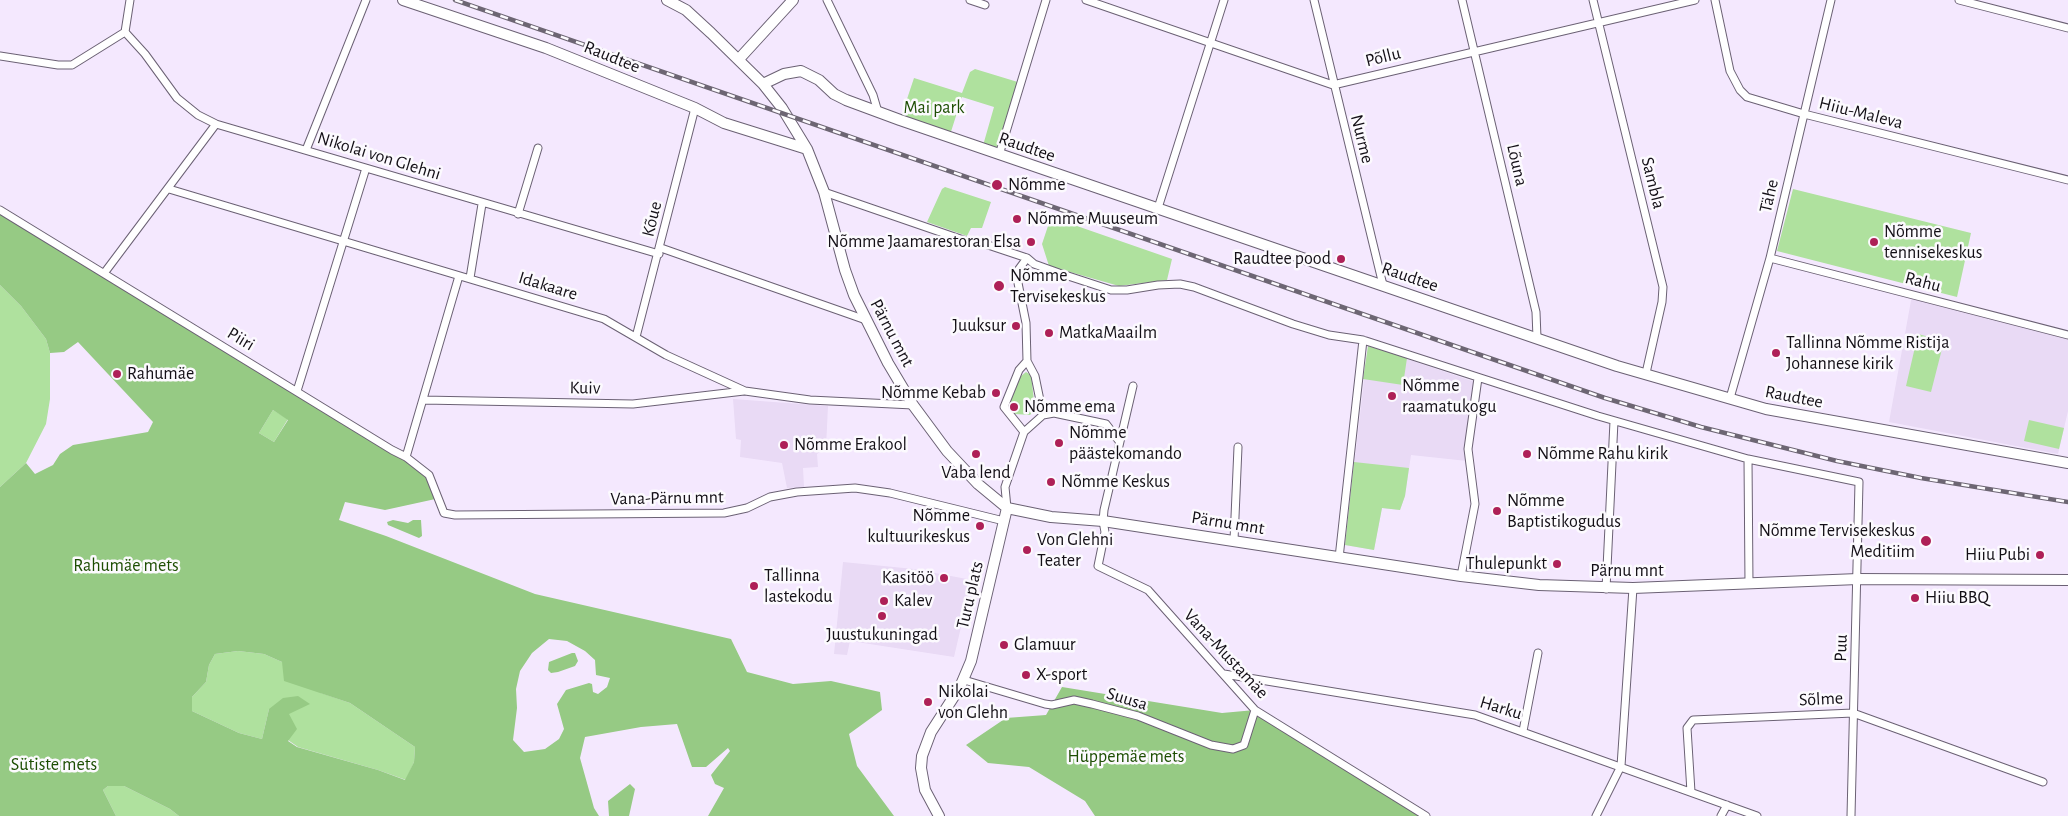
<!DOCTYPE html>
<html>
<head>
<meta charset="utf-8">
<style>
	body { margin:0 }
	canvas { display:block; background:#f4e8fe }
</style>
</head>
<body>
<canvas width="2068" height="816"></canvas>
<script>
const c = document.querySelector('canvas').getContext('2d');
c.lineJoin = 'round';
function paint(path, color) {
  c.fillStyle = color;
  c.fill(path, 'evenodd');
}
function toPath(rows) {
  const path = new Path2D();
  for (const r of rows) {
    path.moveTo(r[0], r[1]);
    for (let i = 2; i < r.length; i += 2) path.lineTo(r[i], r[i + 1]);
  }
  return path;
}
function stroke(path, color, width, dash) {
  c.strokeStyle = color;
  c.lineWidth = width;
  c.lineCap = dash ? 'butt' : 'round';
  c.setLineDash(dash || []);
  c.stroke(path);
}
function drawText(font, color, halo, rows, align = 'center') {
  c.font = font + ' "Alegreya Sans",sans-serif';
  c.lineWidth = 5;
  c.setLineDash([]);
  c.textBaseline = 'middle';
  c.strokeStyle = halo;
  c.fillStyle = color;
  for (const [text, x, y, turn = 0] of rows) {
    c.save();
    c.translate(x, y);
    c.rotate((+turn || 0) * Math.PI / 180);
    c.textAlign = isNaN(turn) ? turn : align;
    if (halo) c.strokeText(text, 0, 0);
    c.fillText(text, 0, 0);
    c.restore();
  }
}
paint(toPath([
	[1912,295,2068,335,2068,411,2058,454,1889,422],
	[1368,346,1475,382,1467,461,1411,455,1405,496,1400,510,1382,508,1374,550,1345,545],
	[733,399,828,406,826,448,817,454,818,467,803,468,804,487,787,488,782,463,740,457,741,440,736,439],
	[843,562,914,569,972,580,954,657,850,641,847,655,834,654]
]), '#e9daf5');
paint(toPath([
	[975,69,1021,83,999,155,982,149,994,107,962,97,949,138,900,120,914,78,962,93,970,72],
	[945,187,991,202,982,228,971,228,967,236,927,222,942,189],
	[1793,189,1971,233,1957,297,1777,251],
	[1051,217,1172,259,1167,280,1119,286,1049,266,1042,244],
	[0,285,21,306,46,339,50,353,50,399,46,424,26,463,0,487],
	[1918,334,1944,341,1931,392,1906,386],
	[1368,346,1407,358,1403,385,1363,379],
	[1026,372,1031,375,1035,409,1030,415,1015,414,1011,411,1010,400,1021,376],
	[273,410,288,419,274,442,259,433],
	[2029,420,2064,428,2059,449,2024,441],
	[1354,462,1409,468,1405,496,1400,510,1382,508,1374,550,1345,545],
	[238,651,264,654,282,662,321,693,350,703,415,747,414,762,406,780,378,770,298,747,288,740,269,709,262,739,239,733,192,711,192,697,206,682,209,665,215,654],
	[108,786,124,786,170,809,179,816,116,816,103,790]
]), '#afe19e');
paint(toPath([
	[0,210,429,475,440,498,385,510,345,502,339,520,386,536,535,594,731,639,747,672,793,684,831,681,880,692,882,710,849,734,857,766,894,816,708,816,724,788,715,784,711,775,730,751,728,748,706,767,692,767,677,724,641,727,585,737,580,758,594,808,599,816,179,816,170,809,124,786,108,786,103,790,116,816,0,816,0,487,26,463,35,474,53,465,60,454,73,445,148,432,153,422,78,342,64,352,50,353,46,339,21,306,0,285],
	[273,410,288,420,274,442,259,433],
	[549,639,567,641,585,651,595,660,596,675,610,678,607,687,598,694,593,692,592,684,589,683,566,690,557,704,564,729,559,739,545,749,524,752,513,740,517,708,516,689,520,671,532,653],
	[238,651,264,654,282,662,284,681,350,703,415,747,414,762,405,780,378,770,297,747,288,741,297,729,289,714,310,704,298,696,283,698,269,709,262,739,239,733,192,711,192,697,206,682,209,665,215,654],
	[393,520,408,523,413,520,421,520,422,536,419,538,388,525,387,522],
	[572,653,575,653,578,661,575,666,558,672,551,673,548,670,549,662],
	[1062,687,1222,713,1255,710,1426,816,1095,816,1085,801,1029,767,988,763,966,745,1006,718,1046,715],
	[630,784,635,789,629,816,609,816,608,801]
]), '#96ca84');
const street = toPath([
	[827,0,873,95,878,112],
	[970,0,985,5],
	[1086,0,1333,85,1695,0],
	[1314,0,1383,285],
	[1462,0,1536,312,1537,338],
	[1593,0,1663,287,1662,302,1646,373],
	[1715,0,1730,71,1740,90,1747,97,1804,114,2068,180],
	[1959,0,2068,28],
	[125,32,145,54,177,98,198,115,216,124,659,254],
	[0,56,58,65,72,65,125,32,130,0],
	[306,150,366,0],
	[999,155,1046,0],
	[169,189,604,319,666,355,745,391,810,400,913,405],
	[824,192,975,244,982,243,1027,258,1034,264,1059,273,1111,290,1127,290,1158,285,1180,284,1194,287,1293,324,1329,335,1363,340,1598,416,1748,459,1859,482,1851,816],
	[1158,208,1224,0],
	[0,210,392,450,406,457,429,475,444,513,455,515,724,513,747,508,770,497,797,492,855,488,890,493,1004,521],
	[518,214,538,148],
	[661,248,866,320],
	[1027,258,1016,273,1026,323,1027,361,1035,376,1043,415],
	[1770,258,2068,335],
	[105,272,216,124],
	[470,278,482,204],
	[636,337,695,108],
	[1133,386,1104,510,1103,521,1105,532,1098,566,1148,590,1255,710,1426,816],
	[297,391,366,168],
	[1730,398,1770,258,1831,0],
	[423,400,633,404,744,391],
	[1043,415,1054,413,1106,424,1119,441],
	[1024,432,1004,407,1019,370,1027,361],
	[406,457,459,276],
	[1748,459,1749,584],
	[1007,508,1005,487,1024,432,1043,415],
	[1234,540,1238,447],
	[1339,558,1363,340],
	[1461,576,1475,504,1468,449,1478,378],
	[1606,589,1614,421],
	[1224,674,1475,715,1757,816],
	[964,680,1045,704,1052,705,1074,700,1092,704,1138,716,1211,745,1233,749,1244,745,1255,710],
	[1523,731,1538,653],
	[1691,792,1687,728,1693,720,1853,713,2043,782],
	[1596,816,1621,766,1633,588],
	[1721,816,1727,805]
]);
const secondary = toPath([
	[403,0,546,48,695,108,724,123,807,149],
	[667,0,686,10,711,33,763,84,782,108,807,149,824,192,845,270,854,295,888,363,913,405,947,451,978,484,1007,508,1051,517,1103,521,1461,576,1539,585,1633,588,1858,579,2068,580],
	[739,59,793,0],
	[763,84,784,74,801,71,819,80,834,94,846,100,900,120,1617,366,1766,409,2068,463],
	[939,816,925,790,921,768,922,756,931,732,960,687,971,661,1007,508]
]);
stroke(street, '#6b6174', 9);
stroke(secondary, '#6b6174', 12);
stroke(street, '#fff', 7);
stroke(secondary, '#fff', 10);
const rail = toPath([
	[455,0,1605,398,1701,427,1837,461,1921,478,2068,502]
]);
stroke(rail, '#6d6673', 4.5);
stroke(rail, '#fcfafe', 2.5, [8]);
for (const [x, y, r, color] of [
	[997,185,6,"#ae2057"],
	[1017,219,5,"#ae2057"],
	[1031,242,5,"#ae2057"],
	[1874,242,5,"#ae2057"],
	[1341,259,5,"#ae2057"],
	[999,286,6,"#ae2057"],
	[1016,326,5,"#ae2057"],
	[1049,333,5,"#ae2057"],
	[1776,353,5,"#ae2057"],
	[117,374,5,"#ae2057"],
	[996,393,5,"#ae2057"],
	[1392,396,5,"#ae2057"],
	[1014,407,5,"#ae2057"],
	[1059,443,5,"#ae2057"],
	[784,445,5,"#ae2057"],
	[976,454,5,"#ae2057"],
	[1527,454,5,"#ae2057"],
	[1051,482,5,"#ae2057"],
	[1497,511,5,"#ae2057"],
	[980,526,5,"#ae2057"],
	[1926,541,6,"#ae2057"],
	[1027,550,5,"#ae2057"],
	[2040,555,5,"#ae2057"],
	[1557,564,5,"#ae2057"],
	[944,578,5,"#ae2057"],
	[754,586,5,"#ae2057"],
	[1915,598,5,"#ae2057"],
	[884,601,5,"#ae2057"],
	[882,616,5,"#ae2057"],
	[1004,645,5,"#ae2057"],
	[1026,675,5,"#ae2057"],
	[928,702,5,"#ae2057"]
]) {
  const dot = new Path2D();
  dot.arc(x, y, r, 0, 2 * Math.PI);
  c.fillStyle = color;
  c.fill(dot);
  stroke(dot, '#fcfafe', 2);
}
drawText('18px', '#130f16', '#fcfafe', [
	["Raudtee",612,57,22],
	["Põllu",1383,57,-14],
	["Hiiu-Maleva",1861,113,14],
	["Nurme",1362,139,76],
	["Raudtee",1027,147,19],
	["Nikolai von Glehni",379,156,17],
	["Lõuna",1517,165,77],
	["Sambla",1653,183,76],
	["Tähe",1769,196,-77],
	["Kõue",652,219,-76],
	["Raudtee",1410,277,19],
	["Rahu",1923,282,15],
	["Idakaare",548,286,17],
	["Pärnu mnt",892,333,62],
	["Piiri",241,339,31],
	["Kuiv",585,388,1],
	["Raudtee",1794,397,11],
	["Vana-Pärnu mnt",667,498,-1],
	["Pärnu mnt",1228,523,9],
	["Pärnu mnt",1627,571],
	["Turu plats",970,595,-77],
	["Puu",1841,648,-88],
	["Vana-Mustamäe",1226,654,47],
	["Suusa",1127,699,17],
	["Sõlme",1821,699,-3],
	["Harku",1501,708,17]
]);
drawText('18px', '#1d4e03', '#fcfafe', [
	["Mai park",934,108],
	["Rahumäe mets",126,566],
	["Hüppemäe mets",1126,757],
	["Sütiste mets",54,765]
]);
drawText('18px', '#130f16', '#fcfafe', [
	["Nõmme",1008,185],
	["Nõmme Muuseum",1027,219],
	["Nõmme",1884,232],
	["tennisekeskus",1884,253],
	["Nõmme Jaamarestoran Elsa",1021,242,"right"],
	["Raudtee pood",1331,259,"right"],
	["Nõmme",1010,276],
	["Tervisekeskus",1010,297],
	["Juuksur",1006,326,"right"],
	["MatkaMaailm",1059,333],
	["Tallinna Nõmme Ristija",1786,343],
	["Johannese kirik",1786,364],
	["Rahumäe",127,374],
	["Nõmme",1402,386],
	["raamatukogu",1402,407],
	["Nõmme Kebab",986,393,"right"],
	["Nõmme ema",1024,407],
	["Nõmme",1069,433],
	["päästekomando",1069,454],
	["Nõmme Erakool",794,445],
	["Nõmme Rahu kirik",1537,454],
	["Vaba lend",976,473,"center"],
	["Nõmme Keskus",1061,482],
	["Nõmme",1507,501],
	["Baptistikogudus",1507,522],
	["Nõmme",970,516,"right"],
	["kultuurikeskus",970,537,"right"],
	["Nõmme Tervisekeskus",1915,531,"right"],
	["Meditiim",1915,552,"right"],
	["Von Glehni",1037,540],
	["Teater",1037,561],
	["Hiiu Pubi",2030,555,"right"],
	["Thulepunkt",1547,564,"right"],
	["Tallinna",764,576],
	["lastekodu",764,597],
	["Kasitöö",934,578,"right"],
	["Hiiu BBQ",1925,598],
	["Kalev",894,601],
	["Juustukuningad",882,635,"center"],
	["Glamuur",1014,645],
	["X-sport",1036,675],
	["Nikolai",938,692],
	["von Glehn",938,713]
], 'left');
</script>
</body>
</html>
